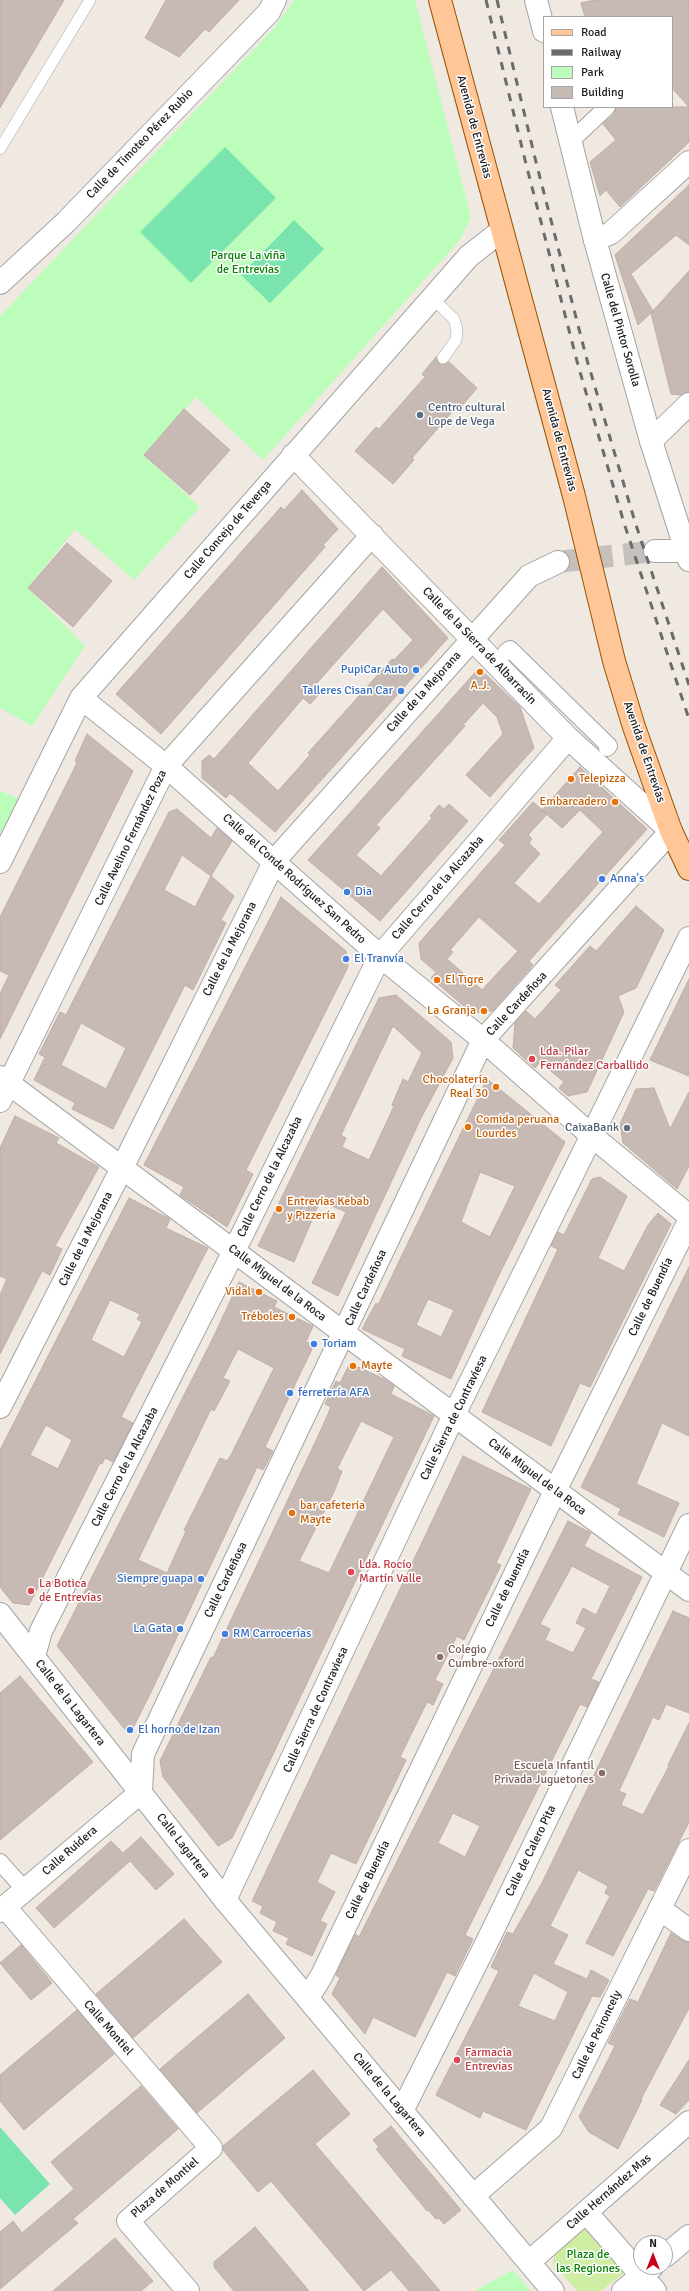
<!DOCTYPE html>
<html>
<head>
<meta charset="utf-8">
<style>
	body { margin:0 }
	#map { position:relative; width:689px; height:2291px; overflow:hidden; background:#efe9e2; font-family:Signika,sans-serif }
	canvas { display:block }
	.legend { position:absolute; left:543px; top:16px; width:130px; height:92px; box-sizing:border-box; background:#fff; border:1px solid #a5a5a5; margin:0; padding:5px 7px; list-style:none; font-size:12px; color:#1d1d1d }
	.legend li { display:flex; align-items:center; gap:8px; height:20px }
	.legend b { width:20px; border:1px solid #a5a5a5 }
	.north { position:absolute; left:633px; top:2235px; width:40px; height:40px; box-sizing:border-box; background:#fff; border:1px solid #a5a5a5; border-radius:50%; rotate:0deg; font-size:11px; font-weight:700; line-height:16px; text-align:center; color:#1d1d1d }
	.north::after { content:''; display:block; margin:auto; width:14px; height:18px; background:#ca0017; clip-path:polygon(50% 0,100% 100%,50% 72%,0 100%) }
</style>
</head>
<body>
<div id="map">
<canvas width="689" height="2291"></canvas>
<ul class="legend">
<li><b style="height:5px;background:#ffc697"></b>Road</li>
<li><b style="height:5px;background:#6b6b6b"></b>Railway</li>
<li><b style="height:11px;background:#bdfdbb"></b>Park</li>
<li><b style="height:11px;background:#c7bab5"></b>Building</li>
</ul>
<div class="north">N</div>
</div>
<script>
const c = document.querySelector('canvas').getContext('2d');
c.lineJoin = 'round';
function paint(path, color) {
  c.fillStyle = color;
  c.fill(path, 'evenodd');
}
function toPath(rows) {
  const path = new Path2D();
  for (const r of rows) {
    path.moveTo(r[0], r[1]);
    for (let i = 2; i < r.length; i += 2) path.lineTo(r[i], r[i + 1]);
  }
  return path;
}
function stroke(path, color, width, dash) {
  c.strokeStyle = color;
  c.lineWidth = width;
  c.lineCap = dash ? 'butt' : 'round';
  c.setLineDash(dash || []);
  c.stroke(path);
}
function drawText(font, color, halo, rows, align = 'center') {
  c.font = font + ' Signika,sans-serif';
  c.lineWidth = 3;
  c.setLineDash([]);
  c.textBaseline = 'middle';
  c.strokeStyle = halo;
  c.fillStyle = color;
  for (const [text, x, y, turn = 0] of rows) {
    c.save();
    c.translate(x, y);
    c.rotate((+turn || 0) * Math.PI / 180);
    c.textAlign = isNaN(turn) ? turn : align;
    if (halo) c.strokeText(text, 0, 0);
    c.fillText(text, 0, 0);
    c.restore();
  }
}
paint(toPath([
	[586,2226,626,2265,624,2273,601,2291,577,2291,553,2264,555,2251]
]), '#d0eda4');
paint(toPath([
	[294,0,415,0,471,217,460,240,263,460,196,397,144,455,200,507,134,580,75,529,28,588,85,646,32,726,0,708,0,316,275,27],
	[0,791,29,803,0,857],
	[513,2270,531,2291,474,2291]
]), '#bdfdbb');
paint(toPath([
	[225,147,276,198,191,283,140,232],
	[294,220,324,249,270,303,241,275],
	[0,2127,50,2184,15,2215,0,2198]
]), '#7ae4af');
const building = toPath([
	[0,0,64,0,0,108,0,0],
	[166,0,239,0,209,32,205,29,179,57,145,38,166,0],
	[595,0,689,0,689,107,672,88,672,17,585,17,581,3,595,0],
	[616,107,689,107,689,142,620,207,606,190,600,196,590,162,616,140,603,124,614,114,616,107],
	[689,185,689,245,676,235,631,274,653,311,638,325,615,255,689,185],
	[689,271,689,392,681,395,671,394,651,313,689,271],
	[436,357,439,364,445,364,449,362,477,388,461,407,458,405,412,458,414,460,393,484,355,451,376,427,379,429,425,377,422,374,436,357],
	[184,409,230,450,190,495,144,455,184,409],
	[302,490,338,529,323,545,325,547,161,734,116,694,281,507,284,510,302,490],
	[67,543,112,581,73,627,28,588,67,543],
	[382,567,448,638,275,832,230,793,226,798,202,778,202,761,209,755,214,759,382,567],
	[383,609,413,640,394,660,392,659,308,753,310,755,278,791,248,763,303,698,310,704,323,690,316,684,383,609],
	[479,668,520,707,534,748,490,797,466,775,503,734,497,717,483,703,463,725,465,726,376,825,380,828,356,855,381,876,432,818,430,816,439,805,444,809,449,804,468,821,380,921,308,860,479,668],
	[87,734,133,771,0,1039,0,994,9,975,0,971,0,917,77,763,75,761,87,734],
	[580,767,647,829,529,961,533,965,492,1011,472,1013,431,978,436,972,421,959,419,943,505,845,499,840,533,802,547,814,528,835,532,839,529,843,540,854,514,883,539,904,603,832,580,810,562,828,542,810,580,767],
	[479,917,518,951,482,990,447,959,453,952,450,950,479,917],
	[177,809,211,838,217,828,232,841,211,876,234,896,221,920,226,923,193,990,185,985,113,1129,72,1109,75,1103,34,1080,45,1057,39,1054,60,1012,66,1015,169,812,177,809],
	[182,855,211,876,195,907,164,890,182,855],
	[81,1023,126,1048,106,1089,61,1065,81,1023],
	[281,897,346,951,348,967,246,1170,253,1174,227,1227,180,1195,184,1187,144,1165,281,897],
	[636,906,664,930,636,988,618,996,624,1012,587,1092,568,1096,559,1088,564,1082,540,1062,535,1068,513,1048,515,1023,526,1011,535,1019,561,990,555,985,590,946,596,951,636,906],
	[689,979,689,1076,650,1060,689,979],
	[396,995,451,1042,453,1058,421,1118,338,1296,312,1283,346,1212,320,1201,294,1262,258,1246,379,998,396,995],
	[393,1026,422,1053,408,1082,403,1079,392,1105,394,1106,369,1160,342,1147,346,1138,341,1135,393,1026],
	[487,1079,565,1142,497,1279,451,1379,402,1356,405,1349,362,1329,376,1303,378,1305,487,1079],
	[480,1172,515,1186,490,1237,461,1222,480,1172],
	[428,1299,454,1310,441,1337,416,1325,428,1299],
	[654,1088,670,1129,689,1092,689,1166,677,1189,623,1143,620,1124,636,1089,654,1088],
	[15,1116,59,1138,56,1143,99,1167,55,1246,62,1249,50,1275,42,1271,0,1354,0,1295,7,1279,0,1276,0,1148,15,1116],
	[600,1177,627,1196,598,1258,624,1271,648,1225,658,1213,671,1224,590,1387,580,1383,551,1446,482,1412,558,1249,551,1246,558,1232,564,1235,592,1179,600,1177],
	[129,1198,170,1219,166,1228,208,1248,121,1417,133,1423,113,1462,105,1458,102,1464,100,1463,29,1605,13,1603,0,1587,0,1450,129,1198],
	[110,1300,140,1314,137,1319,142,1322,124,1357,91,1340,110,1300],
	[46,1425,72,1440,58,1469,30,1455,46,1425],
	[689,1267,689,1436,662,1423,636,1484,679,1503,664,1537,618,1514,621,1509,581,1487,689,1267],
	[239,1282,277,1301,274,1307,278,1309,313,1326,306,1342,314,1345,265,1447,273,1451,263,1470,257,1467,152,1690,134,1726,127,1732,57,1646,214,1336,239,1282],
	[238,1349,274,1368,231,1455,227,1461,220,1458,184,1530,186,1531,167,1573,138,1560,211,1409,214,1411,230,1381,223,1378,238,1349],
	[350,1363,384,1379,394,1386,391,1394,434,1416,256,1790,232,1838,218,1846,163,1777,160,1761,211,1657,213,1658,320,1432,331,1407,325,1404,336,1381,340,1383,350,1363],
	[361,1421,394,1437,329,1573,299,1561,334,1492,342,1471,337,1469,361,1421],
	[463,1456,531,1489,496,1563,501,1565,464,1640,457,1636,435,1680,443,1684,433,1705,427,1702,400,1757,406,1760,356,1864,331,1853,317,1882,335,1892,320,1921,327,1924,312,1956,286,1944,289,1938,273,1931,277,1922,260,1913,263,1906,252,1901,463,1456],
	[568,1521,591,1533,584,1546,642,1577,591,1679,599,1682,587,1707,580,1704,465,1935,473,1939,455,1976,447,1972,415,2037,373,2017,365,2034,332,1994,340,1978,336,1975,355,1934,359,1937,568,1521],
	[572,1566,610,1586,596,1615,583,1608,576,1623,586,1628,573,1653,545,1640,550,1629,540,1624,572,1566],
	[453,1813,480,1826,465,1857,438,1843,453,1813],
	[673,1611,689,1618,689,1713,666,1704,659,1720,653,1717,619,1791,626,1794,621,1805,643,1815,669,1766,668,1765,689,1723,689,1822,654,1891,648,1889,613,1956,586,1943,610,1896,605,1893,608,1886,578,1870,550,1926,568,1935,553,1964,587,1979,591,1970,609,1980,600,1997,592,1996,526,2130,483,2111,480,2118,436,2095,499,1971,491,1967,507,1932,513,1934,543,1881,673,1611],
	[534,1973,568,1992,555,2021,518,2006,534,1973],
	[20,1676,93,1762,0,1840,0,1693,20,1676],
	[141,1837,174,1874,156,1890,130,1861,54,1928,36,1908,111,1841,123,1853,141,1837],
	[184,1919,222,1962,133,2038,96,1994,184,1919],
	[671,1933,682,1940,689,1942,689,2008,641,2099,642,2100,618,2149,589,2132,579,2117,615,2046,608,2043,630,1999,638,2002,671,1933],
	[21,1945,52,1983,31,2000,0,1963,21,1945],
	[248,1994,285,2038,197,2113,160,2069,248,1994],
	[77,2010,114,2054,24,2130,0,2101,0,2075,77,2010],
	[689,2060,689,2100,676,2114,660,2105,689,2060],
	[313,2070,350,2114,315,2144,440,2291,409,2291,391,2270,364,2291,271,2181,258,2192,223,2150,223,2146,313,2070],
	[141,2086,178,2129,73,2219,78,2223,0,2289,0,2232,13,2221,22,2233,74,2189,51,2162,141,2086],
	[391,2126,461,2210,444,2224,439,2218,436,2219,428,2210,427,2211,376,2149,379,2147,373,2140,391,2126],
	[255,2227,277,2253,309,2291,234,2291,214,2267,214,2262,255,2227],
	[115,2238,153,2281,141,2291,53,2291,115,2238]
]);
paint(building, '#c7bab5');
stroke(building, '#c1ada3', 1);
stroke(toPath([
	[558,562,655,551]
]), '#c5c0bb', 22, [22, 11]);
const service = toPath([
	[0,149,90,0],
	[432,298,454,319,457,330,456,340,443,358]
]);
const pedestrian = toPath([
	[571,141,607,107],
	[506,652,510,649,609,746,607,748],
	[0,1862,25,1890]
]);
const minor = toPath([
	[595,240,611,233,689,162],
	[0,283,66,222,269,12,275,0],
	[651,441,689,404],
	[655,551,685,551],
	[81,698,166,766,380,956,483,1040,592,1136,689,1216],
	[0,862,81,698,469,256,501,231],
	[0,1077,689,1590],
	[0,1101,166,766,372,535],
	[0,1407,122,1168,275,860,529,576,558,562],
	[0,1614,225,1900,553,2291],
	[34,1656,41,1631,234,1251,380,956,568,738],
	[141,1792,143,1754,483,1040,671,831,568,738,293,455],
	[225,1900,454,1415,689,938],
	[5,1907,211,2148,128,2221,188,2291],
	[660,1909,689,1930],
	[0,1911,141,1792],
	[308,1998,322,1975,555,1491,689,1221],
	[402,2111,487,1942,689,1525],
	[473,2196,551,2128,689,1850],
	[586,2212,655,2291],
	[665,2256,689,2236],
	[529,2262,689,2122],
	[623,2291,652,2267]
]);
const tertiary = toPath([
	[536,0,544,31],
	[562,107,595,240,651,441,689,560]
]);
const primary = toPath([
	[440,0,574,496,614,661,634,727,671,831,689,869]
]);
stroke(service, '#a4a4a4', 12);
stroke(pedestrian, '#a4a4a4', 18);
stroke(minor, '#a4a4a4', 24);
stroke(tertiary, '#a4a4a4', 24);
stroke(primary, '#965300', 24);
stroke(service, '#fff', 11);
stroke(pedestrian, '#fff', 16);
stroke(minor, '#fff', 22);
stroke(tertiary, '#fff', 22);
stroke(primary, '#ffc697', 22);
stroke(toPath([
	[486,0,526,164,578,365,624,523,689,719],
	[497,0,536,162,587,360,635,522,689,685]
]), '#6b6b6b', 3, [8, 8]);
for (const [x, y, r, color] of [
	[420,415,4,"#5c6f8a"],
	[416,670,4,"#3f7fe0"],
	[480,672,4,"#e8710a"],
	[401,691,4,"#3f7fe0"],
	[571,779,4,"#e8710a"],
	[615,802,4,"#e8710a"],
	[602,879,4,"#3f7fe0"],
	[347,892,4,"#3f7fe0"],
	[346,959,4,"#3f7fe0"],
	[437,980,4,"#e8710a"],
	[484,1011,4,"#e8710a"],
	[532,1059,4,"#e0444e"],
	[496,1087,4,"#e8710a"],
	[468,1127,4,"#e8710a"],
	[627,1128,4,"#5c6f8a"],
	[279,1209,4,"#e8710a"],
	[259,1292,4,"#e8710a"],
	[292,1317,4,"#e8710a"],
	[314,1344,4,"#3f7fe0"],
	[353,1366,4,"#e8710a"],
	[290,1393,4,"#3f7fe0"],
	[292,1513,4,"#e8710a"],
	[351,1572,4,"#e0444e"],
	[201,1579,4,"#3f7fe0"],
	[31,1591,4,"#e0444e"],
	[180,1629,4,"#3f7fe0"],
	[225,1634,4,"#3f7fe0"],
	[440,1657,4,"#8d6e63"],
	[130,1730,4,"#3f7fe0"],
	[602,1773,4,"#8d6e63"],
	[457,2060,4,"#e0444e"]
]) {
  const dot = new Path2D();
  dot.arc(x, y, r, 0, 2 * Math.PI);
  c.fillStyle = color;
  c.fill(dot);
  stroke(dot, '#fff', 1.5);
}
drawText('12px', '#1d1d1d', '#fff', [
	["Avenida de Entrevías",474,127,75],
	["Calle de Timoteo Pérez Rubio",140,144,-46],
	["Calle del Pintor Sorolla",620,330,74],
	["Avenida de Entrevías",559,440,75],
	["Calle Concejo de Teverga",228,530,-49],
	["Calle de la Sierra de Albarracín",479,646,46],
	["Calle de la Mejorana",424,692,-48],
	["Avenida de Entrevías",644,752,71],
	["Calle Avelino Fernández Poza",131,838,-64],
	["Calle del Conde Rodríguez San Pedro",294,879,42],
	["Calle Cerro de la Alcazaba",438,888,-49],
	["Calle de la Mejorana",230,949,-63],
	["Calle Cardeñosa",517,1004,-47],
	["Calle Cerro de la Alcazaba",270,1177,-64],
	["Calle de la Mejorana",86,1239,-63],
	["Calle Miguel de la Roca",277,1283,37],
	["Calle Cardeñosa",366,1288,-65],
	["Calle de Buendía",651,1297,-64],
	["Calle Sierra de Contraviesa",454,1418,-64],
	["Calle Cerro de la Alcazaba",125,1467,-63],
	["Calle Miguel de la Roca",537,1477,37],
	["Calle Cardeñosa",226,1580,-64],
	["Calle de Buendía",508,1588,-64],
	["Calle de la Lagartera",70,1703,52],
	["Calle Sierra de Contraviesa",316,1710,-65],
	["Calle Lagartera",183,1846,52],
	["Calle Ruidera",70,1851,-41],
	["Calle de Calero Pita",531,1851,-64],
	["Calle de Buendía",368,1880,-64],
	["Calle Montiel",108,2028,49],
	["Calle de Peironcely",597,2035,-64],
	["Calle de la Lagartera",389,2095,50],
	["Plaza de Montiel",165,2188,-41],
	["Calle Hernández Mas",609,2192,-41]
]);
drawText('12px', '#088104', '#fff', [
	["Parque La viña",248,256],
	["de Entrevías",248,270],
	["Plaza de",588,2255],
	["las Regiones",588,2269]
]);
drawText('12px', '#4e5e75', '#fff', [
	["Centro cultural",428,408],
	["Lope de Vega",428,422],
	["CaixaBank",619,1128,"right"]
], 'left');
drawText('12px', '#366cbe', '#fff', [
	["PupiCar Auto",408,670,"right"],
	["Talleres Cisan Car",393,691,"right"],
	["Anna's",610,879],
	["Dia",355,892],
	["El Tranvía",354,959],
	["Toriam",322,1344],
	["ferretería AFA",298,1393],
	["Siempre guapa",193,1579,"right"],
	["La Gata",172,1629,"right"],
	["RM Carrocerías",233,1634],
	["El horno de Izan",138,1730]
], 'left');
drawText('12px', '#c56008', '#fff', [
	["A.J.",480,686,"center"],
	["Telepizza",579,779],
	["Embarcadero",607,802,"right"],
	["El Tigre",445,980],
	["La Granja",476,1011,"right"],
	["Chocolatería",488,1080,"right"],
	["Real 30",488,1094,"right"],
	["Comida peruana",476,1120],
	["Lourdes",476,1134],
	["Entrevías Kebab",287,1202],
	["y Pizzería",287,1216],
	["Vidal",251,1292,"right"],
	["Tréboles",284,1317,"right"],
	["Mayte",361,1366],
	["bar cafetería",300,1506],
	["Mayte",300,1520]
], 'left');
drawText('12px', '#be3a42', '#fff', [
	["Lda. Pilar",540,1052],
	["Fernández Carballido",540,1066],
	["Lda. Rocío",359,1565],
	["Martín Valle",359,1579],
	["La Botica",39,1584],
	["de Entrevías",39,1598],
	["Farmacia",465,2053],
	["Entrevías",465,2067]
], 'left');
drawText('12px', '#785e54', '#fff', [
	["Colegio",448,1650],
	["Cumbre-oxford",448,1664],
	["Escuela Infantil",594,1766,"right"],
	["Privada Juguetones",594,1780,"right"]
], 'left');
</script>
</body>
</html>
